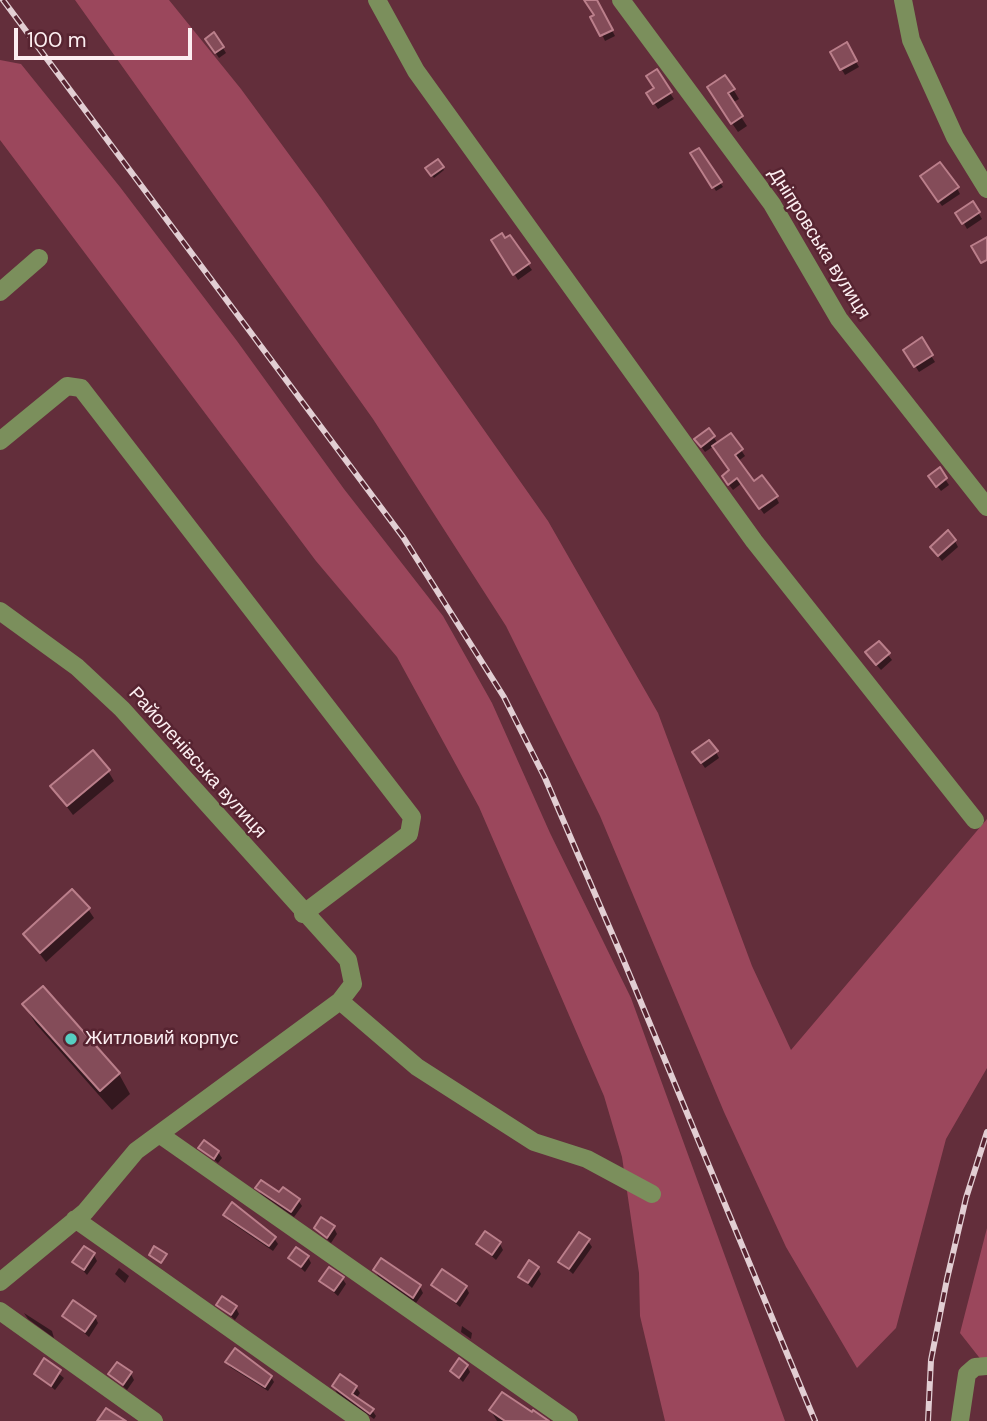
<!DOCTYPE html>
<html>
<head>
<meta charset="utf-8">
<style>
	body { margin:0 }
	#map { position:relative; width:987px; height:1421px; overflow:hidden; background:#632e3b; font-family:"DM Sans",sans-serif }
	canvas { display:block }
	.scale { position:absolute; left:14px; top:28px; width:178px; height:32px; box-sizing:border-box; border:4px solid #fceef1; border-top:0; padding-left:9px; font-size:21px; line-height:24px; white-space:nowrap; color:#fceef1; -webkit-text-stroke:5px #572431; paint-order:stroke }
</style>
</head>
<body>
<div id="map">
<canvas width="987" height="1421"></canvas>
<div class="scale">100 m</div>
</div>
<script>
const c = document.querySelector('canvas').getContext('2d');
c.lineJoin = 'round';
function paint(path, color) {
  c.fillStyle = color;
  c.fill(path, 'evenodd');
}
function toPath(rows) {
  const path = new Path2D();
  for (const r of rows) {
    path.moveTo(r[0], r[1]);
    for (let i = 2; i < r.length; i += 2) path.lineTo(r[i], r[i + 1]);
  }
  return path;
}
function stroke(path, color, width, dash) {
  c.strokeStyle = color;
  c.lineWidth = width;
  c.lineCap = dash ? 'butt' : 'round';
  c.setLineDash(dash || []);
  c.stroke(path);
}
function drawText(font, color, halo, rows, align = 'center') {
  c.font = font + ' "DM Sans",sans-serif';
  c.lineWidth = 5;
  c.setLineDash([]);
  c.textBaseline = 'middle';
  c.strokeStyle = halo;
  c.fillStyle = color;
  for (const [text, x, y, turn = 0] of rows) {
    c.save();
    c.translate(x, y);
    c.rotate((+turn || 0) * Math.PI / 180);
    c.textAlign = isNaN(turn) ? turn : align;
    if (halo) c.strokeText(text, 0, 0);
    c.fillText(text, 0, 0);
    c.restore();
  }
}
paint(toPath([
	[75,0,169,0,241,89,321,198,548,521,658,713,752,966,791,1050,987,819,987,1068,946,1139,896,1328,857,1368,786,1247,724,1112,600,816,506,626,373,419],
	[0,60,21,64,120,187,237,341,344,489,443,616,492,703,550,833,631,998,785,1421,665,1421,640,1316,639,1273,622,1157,604,1096,479,807,397,657,316,561,0,140],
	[987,1228,987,1362,982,1361,960,1333]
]), '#9b475c');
paint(toPath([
	[586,0,596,0,615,36,605,41],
	[210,45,223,48,226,53,219,58],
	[846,45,859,67,845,75,832,53],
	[656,72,674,99,658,109,648,94,656,89],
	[733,89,739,99,732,103,747,126,738,132,714,97],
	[699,150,723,187,716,191,693,154],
	[438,161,444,170,434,178,427,169],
	[925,182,957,188,960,194,942,206],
	[799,203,805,211,797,217,791,208],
	[973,204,982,219,967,229,958,213],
	[509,238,532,270,518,280,494,241],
	[921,340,935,362,919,372,905,350],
	[709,430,718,444,731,435,745,456,737,462,753,484,776,497,779,503,764,514,742,483,733,490,727,482,731,471,714,446,705,452,700,445],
	[939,470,949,485,941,491,934,482],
	[955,541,958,547,942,561,932,548],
	[879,643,892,660,881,670,871,659],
	[716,752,719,758,705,768,698,758],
	[108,771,114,781,73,815,52,787],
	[88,909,94,918,46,962,25,935],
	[24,1005,119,1074,130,1094,112,1110,36,1024],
	[200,1148,218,1152,222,1158,218,1163],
	[257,1188,298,1200,302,1206,294,1217,261,1194],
	[225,1215,274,1238,278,1244,273,1251,229,1221],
	[316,1228,334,1228,337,1234,331,1243],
	[588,1241,592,1247,573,1274,560,1262],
	[478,1244,500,1244,503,1250,496,1260],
	[94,1255,97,1261,87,1275,75,1262],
	[308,1257,311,1263,305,1272,290,1258],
	[119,1268,129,1276,125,1283,115,1274],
	[538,1268,541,1274,532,1288,520,1277],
	[375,1270,420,1287,423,1293,416,1303,378,1276],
	[342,1278,346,1284,338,1296,321,1281],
	[433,1285,466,1287,469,1293,460,1307],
	[218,1305,236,1308,239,1314,235,1320],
	[24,1313,52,1331,54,1338,28,1319],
	[64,1316,95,1317,98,1323,89,1337],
	[462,1326,472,1333,471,1339,461,1332],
	[235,1350,271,1377,274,1382,268,1391,230,1367,227,1362],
	[44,1361,64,1378,55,1390,36,1374],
	[467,1366,470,1372,463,1382,452,1371],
	[110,1374,131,1374,134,1380,127,1390],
	[334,1387,356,1387,360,1393,356,1399,372,1410,376,1416,374,1419,337,1393],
	[491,1411,546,1421,497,1421]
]), '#0007');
const building = toPath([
	[584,0,597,0,613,30,600,36,590,17,594,15,584,0],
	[214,32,224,47,215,53,205,39,214,32],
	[847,42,857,61,840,70,830,52,847,42],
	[657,69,672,92,653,104,646,93,654,88,646,76,657,69],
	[725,75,735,89,728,93,743,116,731,124,707,87,725,75],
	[699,148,722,182,712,188,690,153,699,148],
	[438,159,444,167,431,176,425,168,438,159],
	[940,162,959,187,938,202,920,176,940,162],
	[973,201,980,212,962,224,955,213,973,201],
	[502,233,505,238,510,235,530,263,513,275,491,240,502,233],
	[987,237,987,260,981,263,971,246,987,237],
	[922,337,933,355,914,367,903,350,922,337],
	[709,428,715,436,701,447,694,439,709,428],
	[731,433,743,449,735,455,754,481,762,475,778,496,759,509,737,478,728,485,722,476,729,470,712,446,731,433],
	[940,467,947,478,936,487,928,476,940,467],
	[948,530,956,540,938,556,930,547,948,530],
	[879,641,890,653,876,665,865,652,879,641],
	[709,740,718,751,701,763,692,752,709,740],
	[93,750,110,770,67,806,50,786,93,750],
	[72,889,90,908,40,953,23,934,72,889],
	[43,986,120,1073,100,1091,22,1004,43,986],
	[204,1140,219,1151,214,1159,198,1148,204,1140],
	[261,1180,279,1192,283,1187,300,1199,291,1212,255,1188,261,1180],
	[232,1202,276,1237,269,1246,223,1215,232,1202],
	[321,1217,335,1226,327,1238,314,1228,321,1217],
	[485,1231,501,1242,492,1255,476,1244,485,1231],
	[579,1232,590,1239,569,1269,558,1262,579,1232],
	[84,1246,95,1253,84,1270,72,1262,84,1246],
	[154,1246,167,1254,161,1263,149,1255,154,1246],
	[296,1247,309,1256,301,1267,288,1258,296,1247],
	[381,1258,421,1285,413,1298,373,1270,381,1258],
	[529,1260,539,1267,528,1283,518,1277,529,1260],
	[329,1267,344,1277,334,1291,319,1281,329,1267],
	[442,1269,467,1286,456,1302,431,1285,442,1269],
	[222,1296,237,1306,231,1315,216,1305,222,1296],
	[73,1300,96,1316,85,1332,62,1316,73,1300],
	[235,1348,272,1376,265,1387,225,1362,235,1348],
	[44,1358,61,1370,51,1386,34,1374,44,1358],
	[459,1358,468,1365,459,1378,450,1371,459,1358],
	[117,1362,132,1372,123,1385,108,1374,117,1362],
	[340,1374,357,1386,352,1394,374,1409,370,1414,332,1386,340,1374],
	[502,1392,532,1412,533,1410,549,1421,505,1421,489,1410,502,1392],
	[106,1408,126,1421,97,1421,106,1408]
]);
paint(building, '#844c59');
stroke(building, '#bb7f8b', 2);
stroke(toPath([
	[377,0,416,71,754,541,975,820],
	[621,0,772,204,839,319,987,507],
	[903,0,911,40,955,137,987,189],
	[0,292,39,258],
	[0,441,67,386,81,388,412,817,409,834,303,914],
	[0,611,77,667,122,709,348,960,353,984,340,1001,136,1151,85,1212,0,1282],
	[340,1001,417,1067,534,1142,587,1159,652,1194],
	[159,1134,569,1421],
	[75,1219,361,1421],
	[0,1311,154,1421],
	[960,1421,967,1374,975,1367,987,1366]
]), '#7b8f5c', 18);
const rail = toPath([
	[3,0,403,537,504,697,545,778,623,959,815,1421],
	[928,1421,931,1360,947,1279,966,1198,987,1132]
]);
stroke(rail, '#e2ced3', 6);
stroke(rail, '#572431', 3.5, [10]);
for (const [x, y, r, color] of [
	[71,1039,7,"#57cec2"]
]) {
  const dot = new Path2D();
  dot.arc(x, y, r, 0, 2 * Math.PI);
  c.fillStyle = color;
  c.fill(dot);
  stroke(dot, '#572431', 2.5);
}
drawText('19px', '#fceef1', '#572431', [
	["Дніпровська вулиця",819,244,58],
	["Райоленівська вулиця",197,763,48]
]);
drawText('19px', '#fceef1', '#572431', [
	["Житловий корпус",85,1039]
], 'left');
</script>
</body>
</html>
